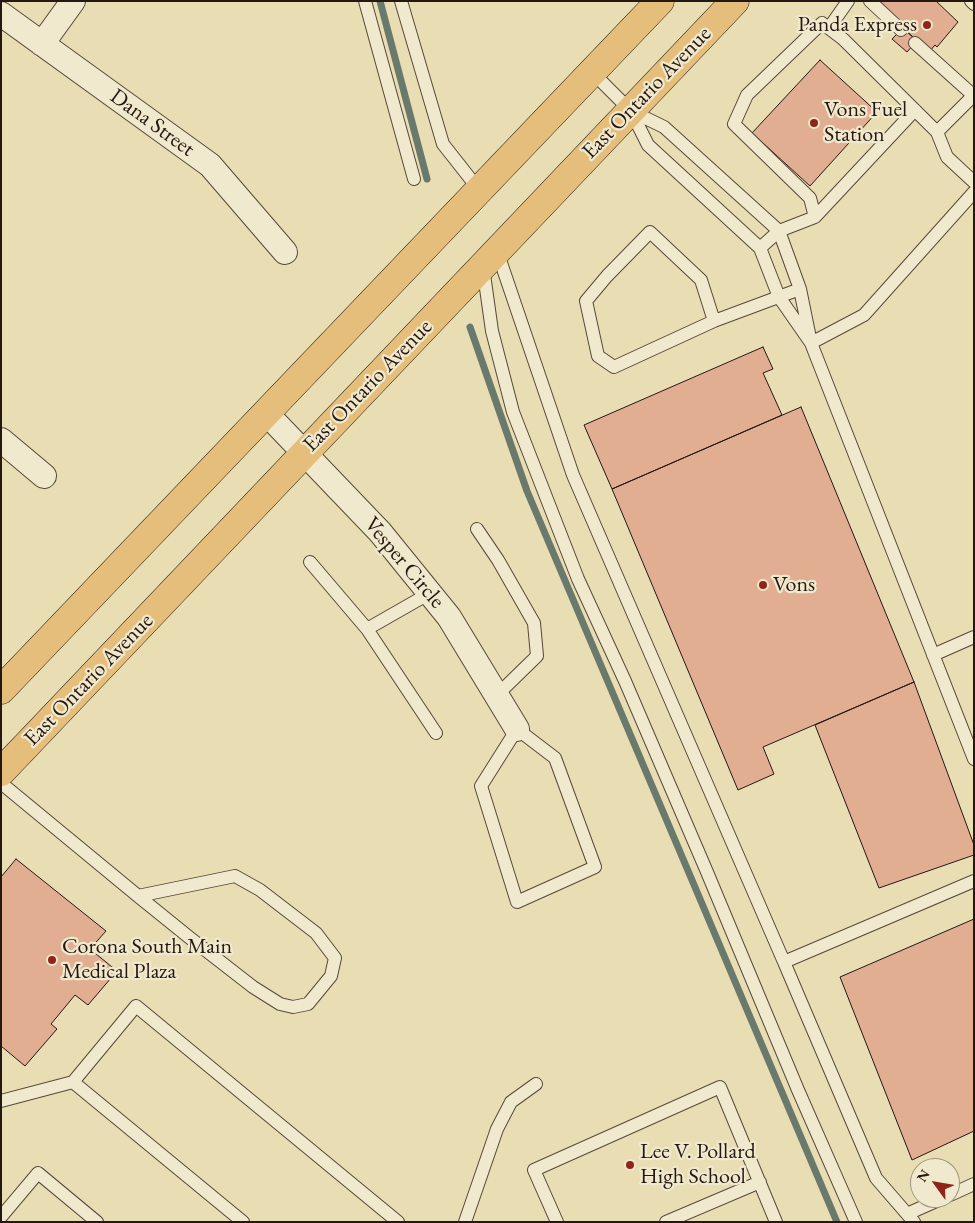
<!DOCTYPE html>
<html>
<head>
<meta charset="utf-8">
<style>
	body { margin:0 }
	#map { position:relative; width:975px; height:1223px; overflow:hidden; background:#e9ddb3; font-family:"EB Garamond",serif }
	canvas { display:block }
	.frame { position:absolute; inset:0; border:2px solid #251811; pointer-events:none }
	.north { position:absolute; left:910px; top:1158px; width:50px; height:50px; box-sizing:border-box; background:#f1e9ce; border:1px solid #9f9582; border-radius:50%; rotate:302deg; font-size:14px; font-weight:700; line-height:20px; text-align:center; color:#251811 }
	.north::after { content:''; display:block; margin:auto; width:18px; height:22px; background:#8f2418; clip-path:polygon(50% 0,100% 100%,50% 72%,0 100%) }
</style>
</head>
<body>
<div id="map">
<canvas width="975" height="1223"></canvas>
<div class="frame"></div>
<div class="north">N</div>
</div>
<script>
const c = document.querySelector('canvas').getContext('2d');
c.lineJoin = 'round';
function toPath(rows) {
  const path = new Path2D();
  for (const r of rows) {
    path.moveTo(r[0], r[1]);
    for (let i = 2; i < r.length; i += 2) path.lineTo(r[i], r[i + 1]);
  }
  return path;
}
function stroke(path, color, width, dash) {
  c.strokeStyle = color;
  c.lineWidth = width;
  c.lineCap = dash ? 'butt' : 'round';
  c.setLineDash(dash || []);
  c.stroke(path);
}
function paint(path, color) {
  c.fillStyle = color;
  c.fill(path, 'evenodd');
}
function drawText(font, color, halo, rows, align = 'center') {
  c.font = font + ' "EB Garamond",serif';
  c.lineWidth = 4.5;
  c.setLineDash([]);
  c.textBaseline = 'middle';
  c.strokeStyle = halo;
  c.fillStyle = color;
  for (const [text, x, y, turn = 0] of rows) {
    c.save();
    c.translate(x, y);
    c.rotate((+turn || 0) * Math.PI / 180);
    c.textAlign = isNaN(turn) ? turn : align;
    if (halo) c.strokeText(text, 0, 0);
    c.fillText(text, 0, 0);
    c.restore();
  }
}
stroke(toPath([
	[380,1,427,179],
	[470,327,527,491,837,1222]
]), '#697a6d', 7);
const building = toPath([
	[874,1,936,1,958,22,937,47,935,45,929,52,874,1],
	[903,28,917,41,907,52,892,39,903,28],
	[820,60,877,112,810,186,752,133,820,60],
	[763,347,773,369,763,373,782,415,612,489,584,425,763,347],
	[801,407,914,682,763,747,774,774,738,790,612,489,801,407],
	[914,682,974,845,974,855,879,888,815,725,914,682],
	[16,859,106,931,90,949,117,971,88,1005,75,995,51,1024,57,1029,25,1066,1,1046,1,877,16,859],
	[974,919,974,1131,912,1160,840,977,974,919]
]);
paint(building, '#e1ae92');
stroke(building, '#251811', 1);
const lane = toPath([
	[365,1,414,179],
	[401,1,443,144,480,191],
	[870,1,901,30],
	[971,1,974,4],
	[829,28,848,1],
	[915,43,973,95],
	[593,73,631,111],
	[631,111,664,127,779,231,800,289,811,343,779,297,760,248,648,145,631,111],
	[937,132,974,95],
	[974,192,864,315,811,343,974,759],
	[815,217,915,110],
	[760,248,779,231,815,217,810,198,734,124,747,95,822,23,843,39,937,132,947,157,974,182],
	[497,251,573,475,784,962,974,881],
	[483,267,492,331,513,412,578,579,625,681,707,872,798,1090,856,1222],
	[714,321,701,280,650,232,607,276,586,301,598,356,614,367,714,321,800,289],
	[477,529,498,560,534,623,537,656,496,696],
	[310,562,367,629,436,733],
	[367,629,430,593],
	[933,655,974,637],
	[517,729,555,758,595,867,517,902,481,786,517,729],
	[1,783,138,896,190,938,253,987,280,1004,293,1007,308,1004,331,976,335,958,316,933,260,890,235,876,138,896],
	[784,962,876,1178,914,1222],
	[73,1082,243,1222],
	[1,1101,73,1082,136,1006,398,1222],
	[950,1195,974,1184],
	[907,1214,943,1198],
	[1,1217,38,1173,97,1222],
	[465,1222,497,1129,511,1102,536,1084],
	[557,1222,534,1170,720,1087,776,1222],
	[666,1222,760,1182]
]);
const street = toPath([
	[1,14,210,165,285,252],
	[42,44,73,1],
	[267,414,380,532,449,617,517,729],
	[1,440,44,476]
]);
const primary = toPath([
	[1,690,660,1],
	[1,772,735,1]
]);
stroke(lane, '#56493a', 14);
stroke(street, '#56493a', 26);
stroke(primary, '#251811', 29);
stroke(lane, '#f1e9ce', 12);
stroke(street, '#f1e9ce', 24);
stroke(primary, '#e4be7a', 28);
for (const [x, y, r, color] of [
	[927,25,5,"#8f2418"],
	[814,123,5,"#8f2418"],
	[763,585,5,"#8f2418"],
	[52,960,5,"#8f2418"],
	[630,1165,5,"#8f2418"]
]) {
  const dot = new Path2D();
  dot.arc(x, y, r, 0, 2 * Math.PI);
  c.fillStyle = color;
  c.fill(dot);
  stroke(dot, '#f1e9ce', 2);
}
drawText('22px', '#251811', '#f1e9ce', [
	["Panda Express",917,25,"right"],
	["Vons Fuel",824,110],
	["Station",824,135],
	["Vons",773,585],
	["Corona South Main",62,947],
	["Medical Plaza",62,972],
	["Lee V. Pollard",640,1152],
	["High School",640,1177]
], 'left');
drawText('22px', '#251811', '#f1e9ce', [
	["East Ontario Avenue",647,93,-46],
	["Dana Street",152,123,36],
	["East Ontario Avenue",368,386,-46],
	["Vesper Circle",404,563,50],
	["East Ontario Avenue",89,680,-46]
]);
</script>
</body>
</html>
